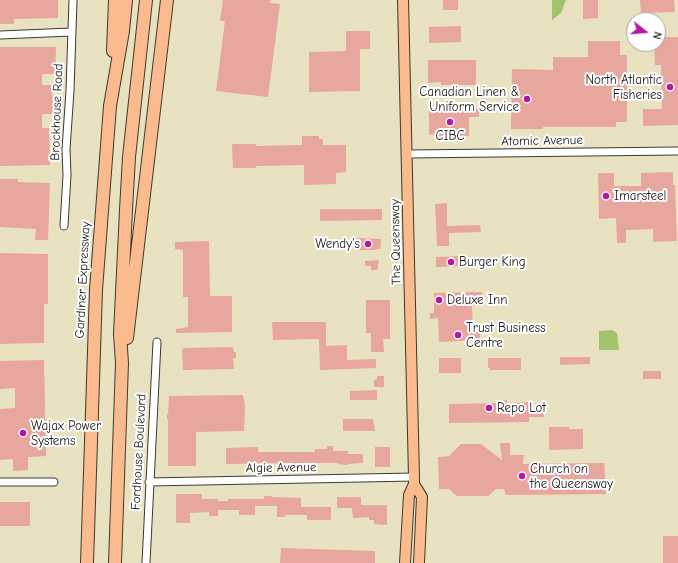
<!DOCTYPE html>
<html>
<head>
<meta charset="utf-8">
<style>
	body { margin:0 }
	#map { position:relative; width:678px; height:563px; overflow:hidden; background:#e8e2c1; font-family:"Comic Neue",sans-serif }
	canvas { display:block }
	.north { position:absolute; left:626px; top:12px; width:40px; height:40px; box-sizing:border-box; background:#fff; border:1px solid #a4a4a4; border-radius:50%; rotate:107deg; font-size:11px; font-weight:700; line-height:16px; text-align:center; color:#1c1c1c }
	.north::after { content:''; display:block; margin:auto; width:14px; height:18px; background:#b5179e; clip-path:polygon(50% 0,100% 100%,50% 72%,0 100%) }
</style>
</head>
<body>
<div id="map">
<canvas width="678" height="563"></canvas>
<div class="north">N</div>
</div>
<script>
const c = document.querySelector('canvas').getContext('2d');
c.lineJoin = 'round';
function paint(path, color) {
  c.fillStyle = color;
  c.fill(path, 'evenodd');
}
function toPath(rows) {
  const path = new Path2D();
  for (const r of rows) {
    path.moveTo(r[0], r[1]);
    for (let i = 2; i < r.length; i += 2) path.lineTo(r[i], r[i + 1]);
  }
  return path;
}
function stroke(path, color, width, dash) {
  c.strokeStyle = color;
  c.lineWidth = width;
  c.lineCap = dash ? 'butt' : 'round';
  c.setLineDash(dash || []);
  c.stroke(path);
}
function drawText(font, color, halo, rows, align = 'center') {
  c.font = font + ' "Comic Neue",sans-serif';
  c.lineWidth = 4;
  c.setLineDash([]);
  c.textBaseline = 'middle';
  c.strokeStyle = halo;
  c.fillStyle = color;
  for (const [text, x, y, turn = 0] of rows) {
    c.save();
    c.translate(x, y);
    c.rotate((+turn || 0) * Math.PI / 180);
    c.textAlign = isNaN(turn) ? turn : align;
    if (halo) c.strokeText(text, 0, 0);
    c.fillText(text, 0, 0);
    c.restore();
  }
}
paint(toPath([
	[552,0,566,0,561,13,552,20],
	[612,330,617,333,619,350,599,350,599,331]
]), '#a2c36c');
paint(toPath([
	[0,0,58,0,58,18,14,19,14,24,0,24],
	[223,0,271,0,270,3,280,4,268,97,216,91,225,21,220,21],
	[443,0,458,0,458,10,443,10],
	[583,0,598,0,598,18,583,19],
	[640,0,674,0,675,12,641,13],
	[461,26,461,42,429,43,429,27],
	[346,31,370,31,370,49,360,49,360,91,309,92,309,52,346,51],
	[658,37,678,37,678,125,643,126,643,109,662,109,661,65,655,65,654,44,658,44],
	[588,41,620,41,620,55,627,55,627,122,616,122,616,127,543,127,543,129,511,129,512,69,553,70,553,57,588,57],
	[0,47,56,47,55,74,42,74,42,85,52,85,53,114,42,114,42,128,49,128,50,165,0,166],
	[428,60,476,60,476,85,441,85,441,82,428,83],
	[479,108,479,117,469,117,469,136,433,136,433,134,429,135,429,110],
	[302,136,319,136,319,139,323,139,323,145,346,145,346,172,336,173,336,184,304,185,304,165,256,166,256,168,233,168,232,144,256,144,256,146,302,145],
	[673,172,673,185,675,185,677,241,653,242,653,229,626,230,626,243,617,243,616,218,599,219,598,173,614,173,614,186,641,186,641,173],
	[0,179,18,179,18,182,50,183,48,240,35,240,36,229,0,227],
	[447,203,447,226,480,225,481,232,449,233,449,246,437,246,435,204],
	[320,209,382,209,382,220,320,221],
	[355,238,381,239,380,249,375,249,375,250,355,250],
	[209,241,210,296,232,296,232,332,176,333,176,329,188,327,188,297,183,297,183,250,175,249,175,242],
	[0,253,48,254,48,304,44,304,44,343,0,344],
	[462,256,462,258,466,258,466,266,436,267,436,257],
	[379,260,377,270,371,270,371,266,365,266,365,261],
	[482,292,482,306,472,306,473,328,480,328,480,340,439,342,438,318,430,319,430,313,434,313,434,293],
	[366,300,390,300,390,339,383,339,384,352,371,352,371,333,366,333],
	[272,322,326,322,326,346,347,345,347,360,376,359,376,368,320,370,319,339,273,340],
	[233,347,234,352,236,352,236,358,233,358,234,369,183,370,182,352,183,348],
	[560,357,590,357,590,364,560,365],
	[439,358,461,358,461,373,439,373],
	[488,358,521,358,521,370,490,370,490,368,488,368],
	[44,360,46,456,28,457,28,470,13,471,13,459,0,460,0,409,15,408,15,388,0,389,0,361],
	[643,371,661,371,661,379,643,379],
	[377,376,384,376,384,387,374,387,374,380,377,379],
	[377,390,377,400,350,400,350,391],
	[243,395,245,406,244,431,196,432,196,466,168,466,168,419,167,419,167,414,168,414,169,396],
	[507,400,507,403,529,402,529,412,544,412,544,417,529,417,529,422,449,423,449,404,501,403,501,401],
	[343,419,373,419,375,431,343,431],
	[549,427,569,427,569,429,583,429,583,449,549,450],
	[500,443,510,443,510,455,524,455,523,464,604,463,606,494,506,495,504,489,496,489,488,496,457,496,449,489,439,489,438,457,449,456,461,444,481,444,502,460],
	[327,446,333,446,333,451,348,451,348,454,363,454,363,463,348,464,348,465,338,464,338,463,298,463,298,465,292,465,292,463,226,464,226,448,258,447,258,452,315,452,315,449,327,449],
	[375,447,390,447,390,467,375,467],
	[176,494,202,494,202,499,218,499,218,501,228,501,228,499,264,499,264,496,272,496,272,497,301,498,301,507,331,507,331,520,307,520,307,515,285,515,285,517,277,517,277,506,255,506,255,515,239,515,239,510,218,510,218,516,209,516,209,512,190,513,190,523,176,523],
	[337,497,361,497,361,505,387,505,387,525,374,524,374,520,369,520,369,517,353,518,352,508,337,508],
	[0,502,30,502,30,526,0,526],
	[663,536,678,536,678,563,663,563],
	[281,548,375,551,375,563,280,563]
]), '#e7a69e');
const street = toPath([
	[0,35,71,32],
	[407,154,678,151],
	[64,226,67,175,66,149,70,91,73,0],
	[0,482,54,482],
	[149,482,414,477],
	[146,563,157,342]
]);
const primary = toPath([
	[403,0,414,477,414,484,409,495,405,563],
	[414,484,422,497,419,563]
]);
const highway = toPath([
	[113,51,115,0],
	[127,338,167,0],
	[87,563,96,290,110,106,123,31,126,0],
	[115,563,122,363,120,334,126,210,129,157,146,0]
]);
stroke(street, '#3b3a35', 9);
stroke(primary, '#3b3a35', 12);
stroke(highway, '#3b3a35', 14);
stroke(street, '#fff', 7);
stroke(primary, '#fbbb8d', 10);
stroke(highway, '#fbbb8d', 12);
for (const [x, y, r, color] of [
	[670,87,4,"#b5179e"],
	[527,99,4,"#b5179e"],
	[450,122,4,"#b5179e"],
	[606,196,4,"#b5179e"],
	[368,244,4,"#b5179e"],
	[451,262,4,"#b5179e"],
	[439,300,4,"#b5179e"],
	[458,335,4,"#b5179e"],
	[489,408,4,"#b5179e"],
	[23,433,4,"#b5179e"],
	[522,476,4,"#b5179e"]
]) {
  const dot = new Path2D();
  dot.arc(x, y, r, 0, 2 * Math.PI);
  c.fillStyle = color;
  c.fill(dot);
  stroke(dot, '#fff', 1.5);
}
drawText('13px', '#1c1c1c', '#fff', [
	["North Atlantic",662,80,"right"],
	["Fisheries",662,95,"right"],
	["Canadian Linen &",519,92,"right"],
	["Uniform Service",519,107,"right"],
	["CIBC",450,136,"center"],
	["Imarsteel",614,196],
	["Wendy's",360,244,"right"],
	["Burger King",459,262],
	["Deluxe Inn",447,300],
	["Trust Business",466,328],
	["Centre",466,343],
	["Repo Lot",497,408],
	["Wajax Power",31,426],
	["Systems",31,441],
	["Church on",530,469],
	["the Queensway",530,484]
], 'left');
drawText('13px', '#1c1c1c', '#fff', [
	["Brockhouse Road",57,112,-88],
	["Atomic Avenue",542,141,-1],
	["The Queensway",396,242,-91],
	["Gardiner Expressway",83,280,-87],
	["Fordhouse Boulevard",139,452,-87],
	["Algie Avenue",281,468,-1]
]);
</script>
</body>
</html>
